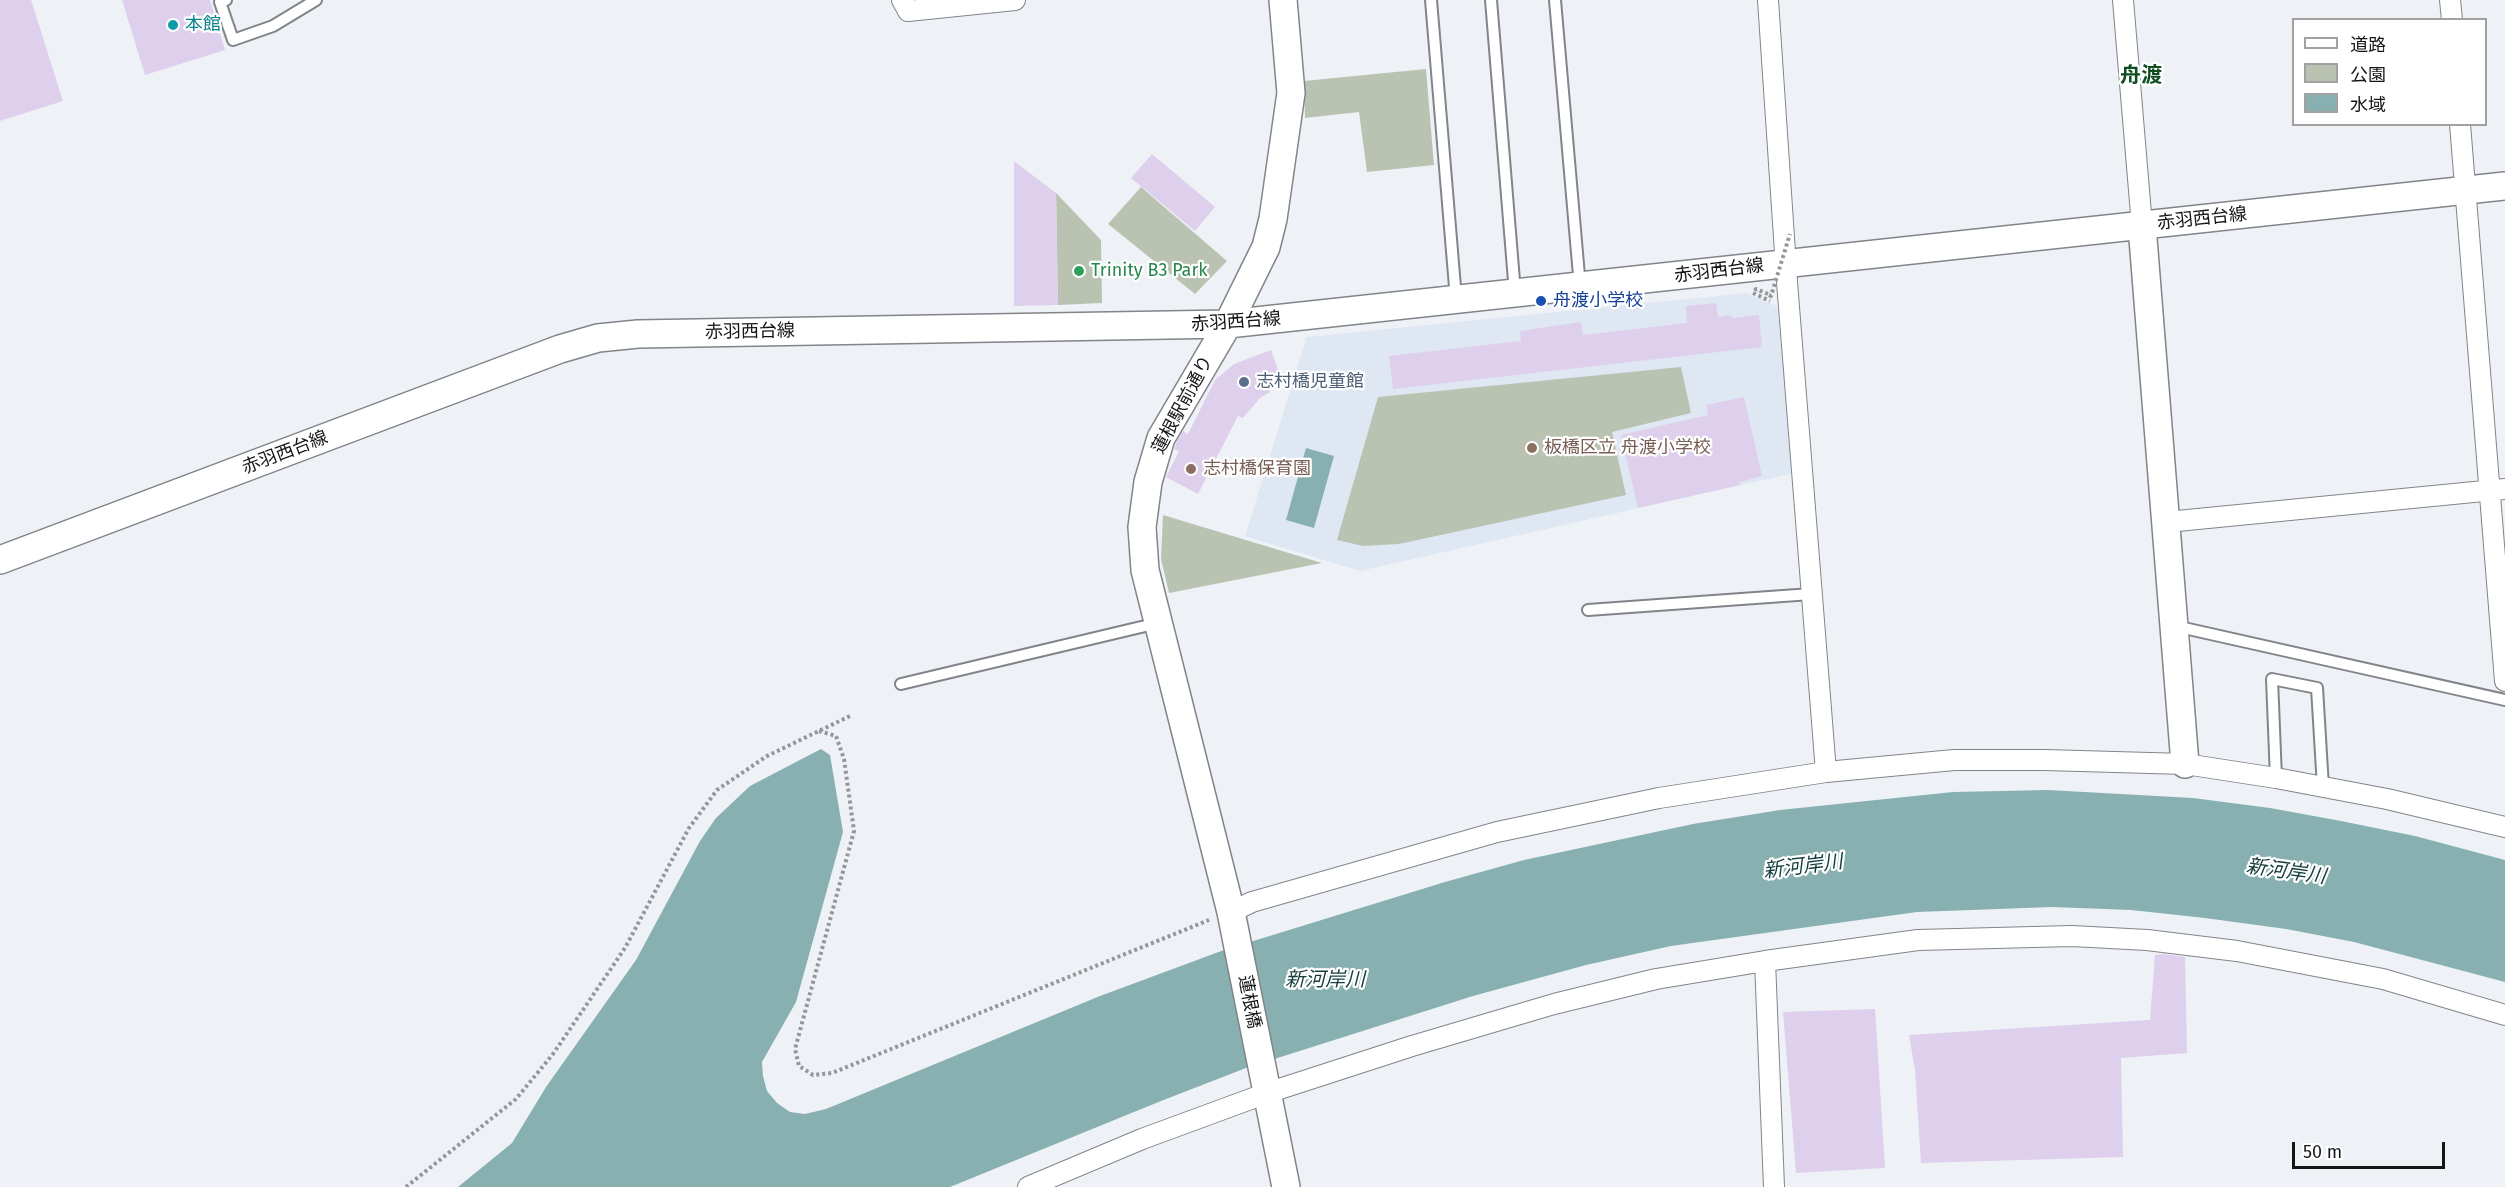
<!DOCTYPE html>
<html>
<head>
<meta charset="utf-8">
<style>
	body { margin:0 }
	#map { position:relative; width:2505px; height:1187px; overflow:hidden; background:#eef2f7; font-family:"Fira Sans","Noto Sans JP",sans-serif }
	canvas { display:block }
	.legend { position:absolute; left:2292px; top:18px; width:195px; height:108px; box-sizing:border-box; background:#fff; border:2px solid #a1a1a2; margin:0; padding:8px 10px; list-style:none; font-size:18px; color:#141517 }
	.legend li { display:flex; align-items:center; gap:12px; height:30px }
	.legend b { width:30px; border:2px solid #a1a1a2 }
	.scale { position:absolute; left:2292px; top:1142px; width:153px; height:27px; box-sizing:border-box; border:3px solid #141517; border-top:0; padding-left:8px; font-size:18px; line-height:21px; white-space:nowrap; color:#141517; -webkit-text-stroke:4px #fff; paint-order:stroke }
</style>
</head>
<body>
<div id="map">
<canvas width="2505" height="1187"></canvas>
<ul class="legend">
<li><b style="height:8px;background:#fff"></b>道路</li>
<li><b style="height:16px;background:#bac3b1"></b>公園</li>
<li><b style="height:16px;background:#88b0b1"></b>水域</li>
</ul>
<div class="scale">50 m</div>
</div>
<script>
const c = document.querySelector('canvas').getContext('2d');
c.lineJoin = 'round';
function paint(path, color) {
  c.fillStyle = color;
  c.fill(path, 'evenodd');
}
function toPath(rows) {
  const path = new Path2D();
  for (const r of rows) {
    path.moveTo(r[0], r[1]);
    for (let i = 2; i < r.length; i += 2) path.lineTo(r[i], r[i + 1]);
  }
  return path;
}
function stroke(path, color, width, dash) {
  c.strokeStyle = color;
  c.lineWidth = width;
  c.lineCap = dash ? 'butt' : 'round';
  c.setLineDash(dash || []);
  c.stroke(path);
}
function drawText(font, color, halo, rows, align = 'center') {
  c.font = font + ' "Fira Sans","Noto Sans JP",sans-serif';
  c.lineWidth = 4.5;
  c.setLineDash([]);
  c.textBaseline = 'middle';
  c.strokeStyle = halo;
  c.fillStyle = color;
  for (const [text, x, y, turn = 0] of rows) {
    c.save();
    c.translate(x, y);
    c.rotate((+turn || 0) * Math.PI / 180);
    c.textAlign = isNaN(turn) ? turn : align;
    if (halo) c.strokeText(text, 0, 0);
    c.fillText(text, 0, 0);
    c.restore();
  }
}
paint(toPath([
	[1747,293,1777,306,1794,473,1360,571,1245,536,1307,337]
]), '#dfe7f3');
paint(toPath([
	[1426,69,1434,165,1367,172,1359,112,1305,118,1304,81],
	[1141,187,1227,261,1195,294,1108,224],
	[1056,193,1101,240,1102,303,1058,305],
	[1681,367,1691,413,1612,432,1626,495,1399,544,1363,546,1337,540,1378,397],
	[1163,515,1322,563,1169,593,1161,559]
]), '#bac3b1');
paint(toPath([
	[1306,448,1334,456,1314,528,1286,520],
	[821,749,830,755,843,832,796,1002,762,1062,763,1076,767,1091,777,1103,790,1112,805,1114,826,1109,1100,996,1224,950,1445,882,1524,860,1693,824,1780,810,1953,792,2048,790,2193,798,2270,808,2341,821,2415,836,2505,860,2505,982,2354,942,2286,929,2205,918,2131,910,2052,907,1917,912,1671,946,1586,965,1473,996,1246,1068,1161,1101,950,1187,458,1187,512,1143,546,1087,636,960,700,841,716,818,750,786]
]), '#88b0b1');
paint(toPath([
	[0,0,31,0,63,101,0,121],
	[122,0,210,0,225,50,145,75],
	[1152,154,1215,207,1195,231,1131,178],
	[1014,161,1056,193,1058,305,1014,306],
	[1716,303,1718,317,1731,315,1732,318,1759,315,1762,347,1393,389,1389,356,1521,341,1520,331,1581,322,1583,335,1687,323,1686,306],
	[1271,350,1283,384,1269,389,1270,392,1260,398,1243,418,1238,416,1198,494,1166,477,1179,451,1174,449,1177,441,1183,431,1188,434,1215,380,1234,364],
	[1744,397,1762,476,1740,482,1740,485,1638,508,1621,435,1708,415,1706,405],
	[2164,954,2185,957,2187,1053,2121,1058,2123,1157,1921,1163,1915,1070,1909,1035,2150,1020,2155,955],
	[1875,1009,1885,1168,1796,1173,1783,1012]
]), '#decfed');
const lane = toPath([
	[226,0,220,2,233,40,273,26,316,0],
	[1431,0,1456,299],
	[1491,0,1515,293],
	[1555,0,1580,287],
	[1588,610,1811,594],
	[2175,626,2505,700],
	[901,684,1158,623],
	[2276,778,2272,679,2317,688,2323,787]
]);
const street = toPath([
	[902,0,908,11,1015,0],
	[1768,0,1787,282,1826,772],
	[2123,0,2142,226],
	[2450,0,2452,20],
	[2460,124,2505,681],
	[2167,522,2505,489],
	[1231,912,1252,902,1497,832,1659,798,1826,772,1954,760,2045,760,2185,764,2276,778,2387,799,2505,827],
	[1765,961,1774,1187],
	[1028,1187,1142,1139,1267,1093,1412,1046,1554,1004,1656,979,1765,961,1918,940,2072,936,2147,940,2237,951,2383,979,2505,1015]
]);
const secondary = toPath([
	[1283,0,1291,93,1273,219,1266,247,1228,324,1161,438,1148,482,1142,527,1145,570,1231,912,1286,1187],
	[2142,226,2185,764],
	[0,560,560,349,598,338,638,334,1228,324,2505,186]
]);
stroke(lane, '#818489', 14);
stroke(street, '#818489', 22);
stroke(secondary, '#818489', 30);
stroke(toPath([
	[1768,294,1756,289,1753,293,1770,301],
	[819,731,836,736,844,759,854,831,795,1049,799,1066,813,1075,832,1073,1209,920],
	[406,1187,516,1099,553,1054,625,948,689,828,717,790,767,756,850,716]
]), '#94969a', 4, [3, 3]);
stroke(lane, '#fff', 10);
stroke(street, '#fff', 20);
stroke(secondary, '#fff', 27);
stroke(toPath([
	[1769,295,1771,296,1790,234]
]), '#94969a', 4, [3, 3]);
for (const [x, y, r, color] of [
	[173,25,6,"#0f9aa8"],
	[1079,271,6,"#2e9e5b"],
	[1541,301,6,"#1a4fb4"],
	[1244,382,6,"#5c6f8a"],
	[1532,448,6,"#8d6e63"],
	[1191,469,6,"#8d6e63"]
]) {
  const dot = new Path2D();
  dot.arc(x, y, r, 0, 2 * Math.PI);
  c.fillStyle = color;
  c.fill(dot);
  stroke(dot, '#fff', 2);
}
drawText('18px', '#0d838f', '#fff', [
	["本館",185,25]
], 'left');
drawText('18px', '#141517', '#fff', [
	["赤羽西台線",2202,219,-6],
	["赤羽西台線",1719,271,-7],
	["赤羽西台線",1236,322,-4],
	["赤羽西台線",750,332,-1],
	["蓮根駅前通り",1183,405,-62],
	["赤羽西台線",285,453,-21],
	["蓮根橋",1249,1002,79]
]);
drawText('18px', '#27864d', '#fff', [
	["Trinity B3 Park",1091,271]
], 'left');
drawText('18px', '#164399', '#fff', [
	["舟渡小学校",1553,301]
], 'left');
drawText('18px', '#4e5e75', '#fff', [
	["志村橋児童館",1256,382]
], 'left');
drawText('18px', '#785e54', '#fff', [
	["板橋区立 舟渡小学校",1544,448],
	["志村橋保育園",1203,469]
], 'left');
drawText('italic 20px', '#153d3e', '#fff', [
	["新河岸川",1803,867,-7],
	["新河岸川",2286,872,8],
	["新河岸川",1325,980]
]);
drawText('bold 21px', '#0e4d1d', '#fff', [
	["舟渡",2141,76]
]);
</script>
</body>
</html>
